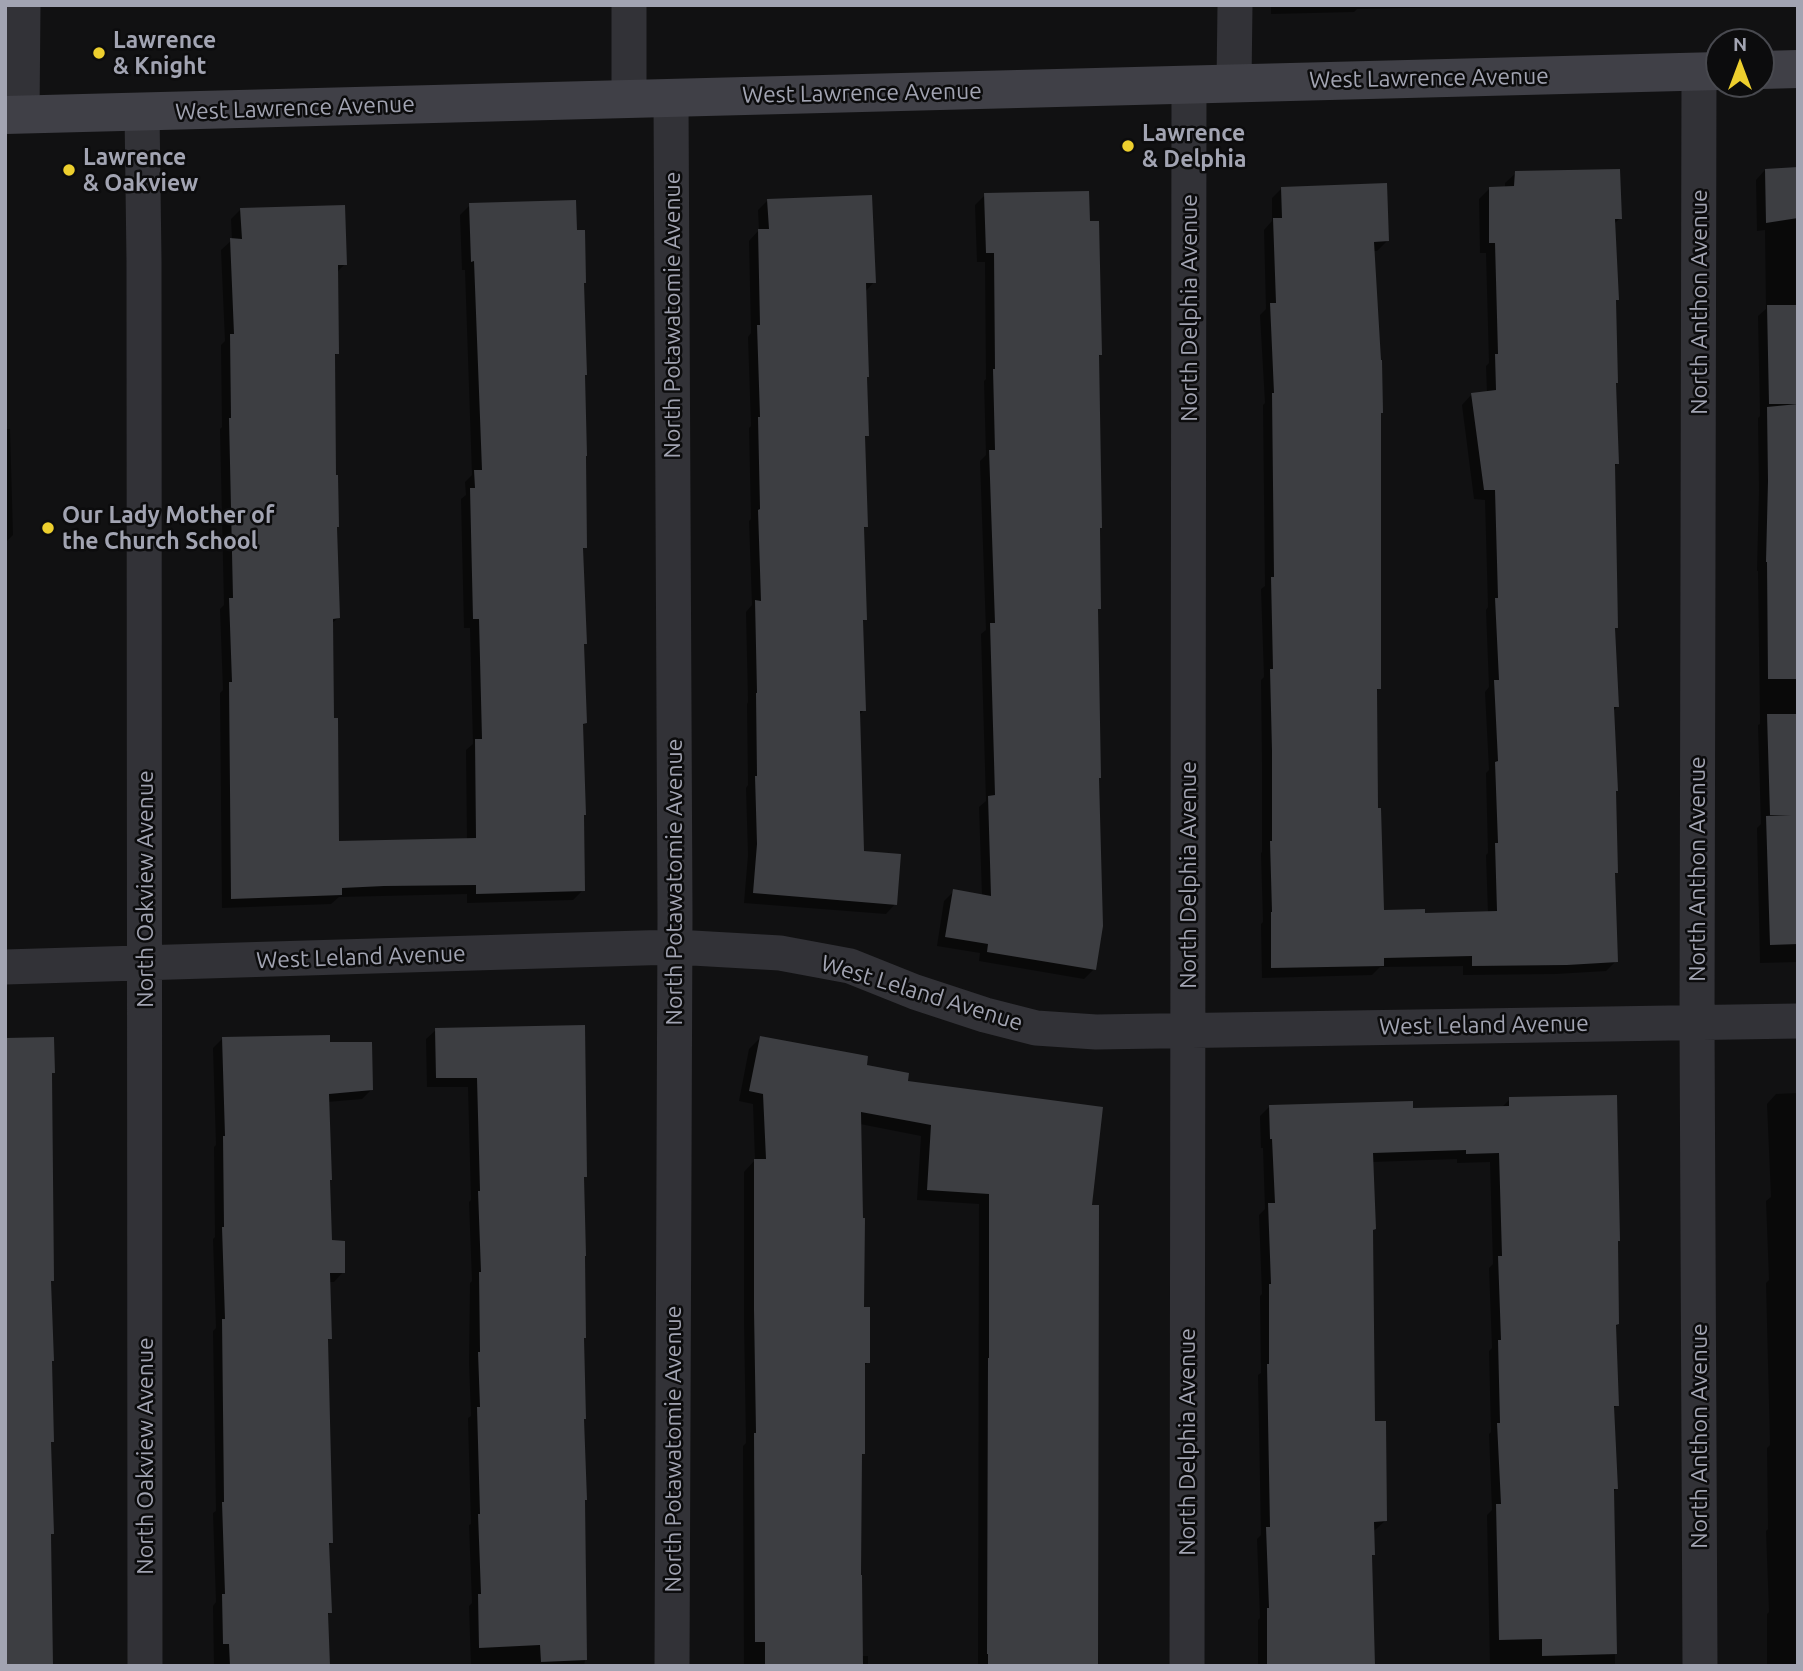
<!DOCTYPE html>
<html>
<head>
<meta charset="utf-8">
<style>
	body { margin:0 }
	#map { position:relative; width:1803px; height:1671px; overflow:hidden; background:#111112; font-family:Ubuntu,sans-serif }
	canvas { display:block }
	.frame { position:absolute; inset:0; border:7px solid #a2a4b2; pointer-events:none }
	.north { position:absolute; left:1705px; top:28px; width:70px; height:70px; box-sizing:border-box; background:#0c0c0d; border:2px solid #48494f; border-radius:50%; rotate:0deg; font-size:19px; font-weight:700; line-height:28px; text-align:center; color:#a2a4b2 }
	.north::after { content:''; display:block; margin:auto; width:24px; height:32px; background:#edcf2e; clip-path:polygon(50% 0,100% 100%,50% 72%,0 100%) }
</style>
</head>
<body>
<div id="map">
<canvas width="1803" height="1671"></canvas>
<div class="frame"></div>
<div class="north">N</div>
</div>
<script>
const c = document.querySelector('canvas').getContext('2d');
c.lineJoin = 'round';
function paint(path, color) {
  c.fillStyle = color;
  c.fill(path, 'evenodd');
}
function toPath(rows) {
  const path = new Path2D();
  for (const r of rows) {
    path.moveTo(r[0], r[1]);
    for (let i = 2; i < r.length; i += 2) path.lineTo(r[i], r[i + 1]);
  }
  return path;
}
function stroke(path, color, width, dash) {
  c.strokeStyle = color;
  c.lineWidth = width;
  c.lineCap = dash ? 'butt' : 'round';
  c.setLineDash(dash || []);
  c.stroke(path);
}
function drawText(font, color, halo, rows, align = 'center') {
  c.font = font + ' Ubuntu,sans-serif';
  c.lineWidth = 5;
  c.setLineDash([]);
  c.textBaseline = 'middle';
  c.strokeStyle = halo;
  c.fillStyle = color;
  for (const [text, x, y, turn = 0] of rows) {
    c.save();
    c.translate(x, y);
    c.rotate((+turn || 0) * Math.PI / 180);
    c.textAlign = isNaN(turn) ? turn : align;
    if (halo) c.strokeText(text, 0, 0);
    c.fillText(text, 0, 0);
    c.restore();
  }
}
paint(toPath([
	[107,5,211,5,107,7],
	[250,5,314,5,250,7],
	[1271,5,1545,5,1357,9,1354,12,1271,14],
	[1798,169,1798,962,1760,963,1757,828,1761,824,1758,725,1760,724,1758,571,1757,571,1759,491,1758,418,1760,416,1758,316,1766,309,1765,230,1757,231,1756,180,1765,170],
	[1516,173,1620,218,1614,224,1617,299,1614,302,1617,383,1614,385,1617,464,1613,468,1616,627,1614,629,1617,707,1612,712,1617,872,1613,876,1616,961,1606,971,1556,974,1463,975,1463,966,1380,967,1372,975,1262,978,1261,924,1263,922,1261,853,1262,852,1262,763,1261,680,1264,677,1261,589,1265,586,1263,405,1265,403,1260,315,1266,309,1264,230,1272,221,1272,198,1282,188,1387,241,1377,251,1373,251,1379,414,1379,688,1375,692,1377,810,1382,912,1423,915,1488,913,1486,855,1488,853,1486,773,1489,770,1485,692,1489,687,1486,610,1488,607,1485,500,1474,499,1462,405,1472,394,1487,393,1486,366,1489,363,1486,253,1480,253,1479,199,1490,188,1505,188,1505,183],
	[985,195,1101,354,1098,357,1099,608,1097,611,1097,779,1094,969,1084,979,979,961,980,953,937,946,944,901,954,891,982,896,979,807,986,801,981,634,986,630,980,461,986,455,984,381,986,379,985,262,977,262,975,205],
	[768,200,874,282,865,292,867,435,864,438,866,526,862,530,865,619,862,622,864,710,858,716,862,852,895,904,886,914,744,903,748,855,746,788,748,785,747,704,748,702,746,612,752,605,749,521,751,519,749,428,751,426,748,337,751,333,749,241,759,230,758,210],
	[470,205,582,285,585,547,581,551,585,643,583,646,585,723,582,726,583,890,573,900,467,903,467,894,339,897,331,904,222,908,220,693,223,690,220,609,224,605,220,429,222,427,221,345,225,341,221,250,232,240,231,219,240,210,345,264,336,273,337,353,333,358,338,618,331,624,332,720,338,843,467,840,466,750,473,744,470,628,464,628,461,499,466,495,465,482,472,475,465,270,462,270,460,215],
	[5,429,10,429,13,535,5,543],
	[436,1030,582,1179,585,1660,584,1666,471,1666,469,1606,472,1603,469,1525,471,1524,468,1418,471,1416,469,1363,470,1283,472,1281,469,1202,471,1200,468,1087,427,1087,426,1039],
	[223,1038,328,1044,372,1089,362,1099,327,1102,330,1242,343,1272,334,1282,328,1282,330,1338,327,1341,331,1543,328,1546,330,1612,327,1616,328,1666,214,1666,213,1606,216,1602,213,1513,216,1511,213,1331,216,1328,213,1239,215,1237,214,1147,216,1145,213,1048],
	[760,1038,865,1066,905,1083,1090,1206,1096,1666,978,1666,979,1204,917,1200,921,1136,860,1124,862,1309,868,1362,863,1367,863,1454,860,1456,861,1656,868,1656,868,1666,744,1666,743,1446,746,1443,744,1322,744,1172,755,1160,753,1104,739,1101,749,1049],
	[1798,1093,1798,1666,1767,1666,1767,1614,1769,1612,1766,1531,1768,1529,1767,1448,1770,1445,1766,1283,1769,1280,1766,1201,1771,1197,1767,1104,1776,1094],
	[1510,1099,1617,1241,1618,1324,1615,1327,1617,1405,1612,1410,1617,1488,1613,1492,1615,1666,1490,1666,1487,1515,1492,1510,1489,1434,1491,1432,1489,1351,1492,1348,1489,1268,1493,1264,1490,1162,1457,1163,1457,1159,1372,1162,1373,1423,1385,1521,1375,1530,1372,1531,1373,1555,1370,1557,1373,1666,1258,1666,1258,1620,1260,1618,1257,1539,1261,1535,1258,1375,1261,1373,1260,1296,1262,1294,1259,1215,1265,1209,1263,1148,1261,1148,1260,1116,1269,1107,1412,1109,1501,1108]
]), '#0007');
paint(toPath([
	[1798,167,1798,218,1766,223,1765,169],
	[1620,169,1622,219,1615,219,1619,300,1616,300,1618,383,1616,383,1619,464,1615,464,1618,628,1615,628,1619,707,1614,707,1618,791,1616,791,1618,873,1615,873,1618,962,1567,965,1472,966,1472,956,1384,958,1384,966,1271,968,1271,912,1272,912,1270,841,1272,841,1272,751,1270,669,1273,669,1271,577,1274,577,1272,393,1274,393,1270,303,1276,303,1273,218,1282,218,1281,187,1387,183,1389,241,1374,242,1381,360,1382,360,1383,413,1381,413,1381,689,1377,689,1378,808,1381,808,1384,910,1425,909,1425,913,1497,911,1495,843,1498,843,1495,762,1498,761,1494,680,1499,680,1495,598,1498,598,1495,490,1484,490,1471,393,1496,390,1495,354,1498,354,1495,243,1489,243,1489,187,1514,186,1515,171],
	[1089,191,1090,221,1099,221,1102,355,1099,355,1102,528,1100,528,1101,609,1098,609,1101,778,1099,778,1103,926,1096,970,987,952,988,944,945,937,953,889,991,896,988,796,995,795,990,623,995,623,989,450,995,450,993,369,995,369,994,253,986,253,984,193],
	[872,195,876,283,866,283,869,377,867,377,869,436,865,436,868,527,864,527,867,620,863,620,866,711,860,711,864,851,901,854,897,905,753,893,757,844,755,776,757,776,756,693,757,693,755,600,761,601,758,510,760,509,758,417,760,417,757,325,760,325,758,229,769,229,767,199],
	[576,200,577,230,585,230,586,283,584,283,587,375,585,375,587,456,586,456,587,548,583,548,587,644,584,644,587,723,583,724,586,815,584,815,585,891,476,894,476,885,384,886,342,888,342,895,231,899,229,682,232,682,229,598,233,598,229,418,231,418,230,334,234,334,230,238,242,239,240,208,345,205,347,265,338,265,339,354,335,354,336,475,338,475,339,527,337,527,340,618,333,619,334,718,338,718,339,841,476,838,475,739,482,739,479,619,473,619,470,488,475,488,474,470,482,470,474,261,471,262,469,203],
	[1767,305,1798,305,1798,404,1769,404],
	[1798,404,1798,679,1768,679,1767,562,1766,562,1768,481,1767,407],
	[1767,714,1798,714,1798,944,1770,945,1766,816,1791,815,1770,815],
	[585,1025,587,1177,584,1177,586,1256,585,1256,586,1338,584,1338,586,1419,584,1419,587,1500,585,1500,587,1660,541,1662,540,1645,479,1648,478,1594,481,1594,478,1514,480,1514,477,1407,480,1407,478,1352,480,1352,479,1272,481,1272,478,1191,480,1191,477,1078,436,1078,435,1028],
	[330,1035,330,1042,372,1042,373,1090,329,1094,332,1180,330,1180,332,1240,345,1241,345,1273,330,1273,332,1339,328,1339,333,1543,329,1543,332,1613,328,1613,330,1666,230,1666,229,1644,223,1644,222,1594,225,1594,222,1502,224,1502,222,1319,225,1319,222,1227,224,1227,223,1136,225,1136,222,1037],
	[760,1036,868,1056,867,1065,909,1073,908,1081,1103,1107,1092,1205,1099,1205,1098,1666,988,1666,988,1654,987,1654,988,1358,989,1358,989,1194,927,1190,931,1125,861,1112,863,1218,865,1218,864,1307,870,1307,870,1363,865,1363,865,1454,862,1454,861,1575,862,1575,863,1666,765,1666,765,1642,755,1642,754,1433,756,1433,754,1310,754,1159,766,1159,763,1094,749,1091],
	[54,1037,55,1073,52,1073,54,1281,51,1281,54,1361,52,1361,54,1442,51,1442,54,1534,51,1534,53,1666,5,1666,5,1038],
	[1617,1095,1620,1241,1618,1241,1619,1324,1616,1325,1619,1406,1614,1406,1618,1489,1614,1489,1617,1654,1542,1656,1542,1639,1499,1640,1496,1504,1501,1504,1497,1423,1500,1423,1498,1340,1501,1340,1498,1256,1502,1256,1499,1153,1466,1154,1466,1150,1373,1153,1376,1229,1373,1230,1375,1421,1386,1421,1387,1521,1374,1522,1375,1555,1372,1555,1375,1666,1267,1666,1267,1608,1269,1608,1266,1527,1270,1527,1267,1364,1269,1364,1269,1284,1271,1284,1268,1203,1275,1203,1272,1139,1270,1139,1269,1105,1413,1101,1413,1108,1509,1106,1509,1097]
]), '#3d3e42');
stroke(toPath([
	[1699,71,1697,1023,1700,1666],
	[1234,84,1235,5],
	[671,98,675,915,672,1666],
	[629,100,629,5],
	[142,112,144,261,145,1666],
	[22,115,23,5],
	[5,967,675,947,780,953,850,966,915,992,985,1015,1036,1028,1096,1032,1798,1021],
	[1187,1666,1189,85]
]), '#323237', 35);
stroke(toPath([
	[1761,70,1798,69],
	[5,115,1719,71]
]), '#404047', 38);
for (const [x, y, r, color] of [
	[99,53,7,"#edcf2e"],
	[1128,146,7,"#edcf2e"],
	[69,170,7,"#edcf2e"],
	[48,528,7,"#edcf2e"]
]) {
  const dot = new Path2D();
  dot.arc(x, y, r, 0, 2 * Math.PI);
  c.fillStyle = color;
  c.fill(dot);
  stroke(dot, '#0c0c0d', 2.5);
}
drawText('bold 23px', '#a2a4b2', '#0c0c0d', [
	["Lawrence",113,40],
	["& Knight",113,66],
	["Lawrence",1142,133],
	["& Delphia",1142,159],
	["Lawrence",83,157],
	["& Oakview",83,183],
	["Our Lady Mother of",62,515],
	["the Church School",62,541]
], 'left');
drawText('23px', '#a2a4b2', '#0c0c0d', [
	["West Lawrence Avenue",1429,78,-1],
	["West Lawrence Avenue",862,93,-1],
	["West Lawrence Avenue",295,108,-2],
	["North Anthon Avenue",1699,302,-90],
	["North Delphia Avenue",1189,308,-90],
	["North Potawatomie Avenue",672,315,-90],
	["North Anthon Avenue",1697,869,-90],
	["North Delphia Avenue",1188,875,-90],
	["North Potawatomie Avenue",674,882,-90],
	["North Oakview Avenue",145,889,-90],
	["West Leland Avenue",361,957,-2],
	["West Leland Avenue",922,993,17],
	["West Leland Avenue",1484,1025,-1],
	["North Anthon Avenue",1699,1436,-90],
	["North Delphia Avenue",1187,1442,-90],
	["North Potawatomie Avenue",673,1449,-90],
	["North Oakview Avenue",145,1456,-90]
]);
</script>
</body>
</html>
